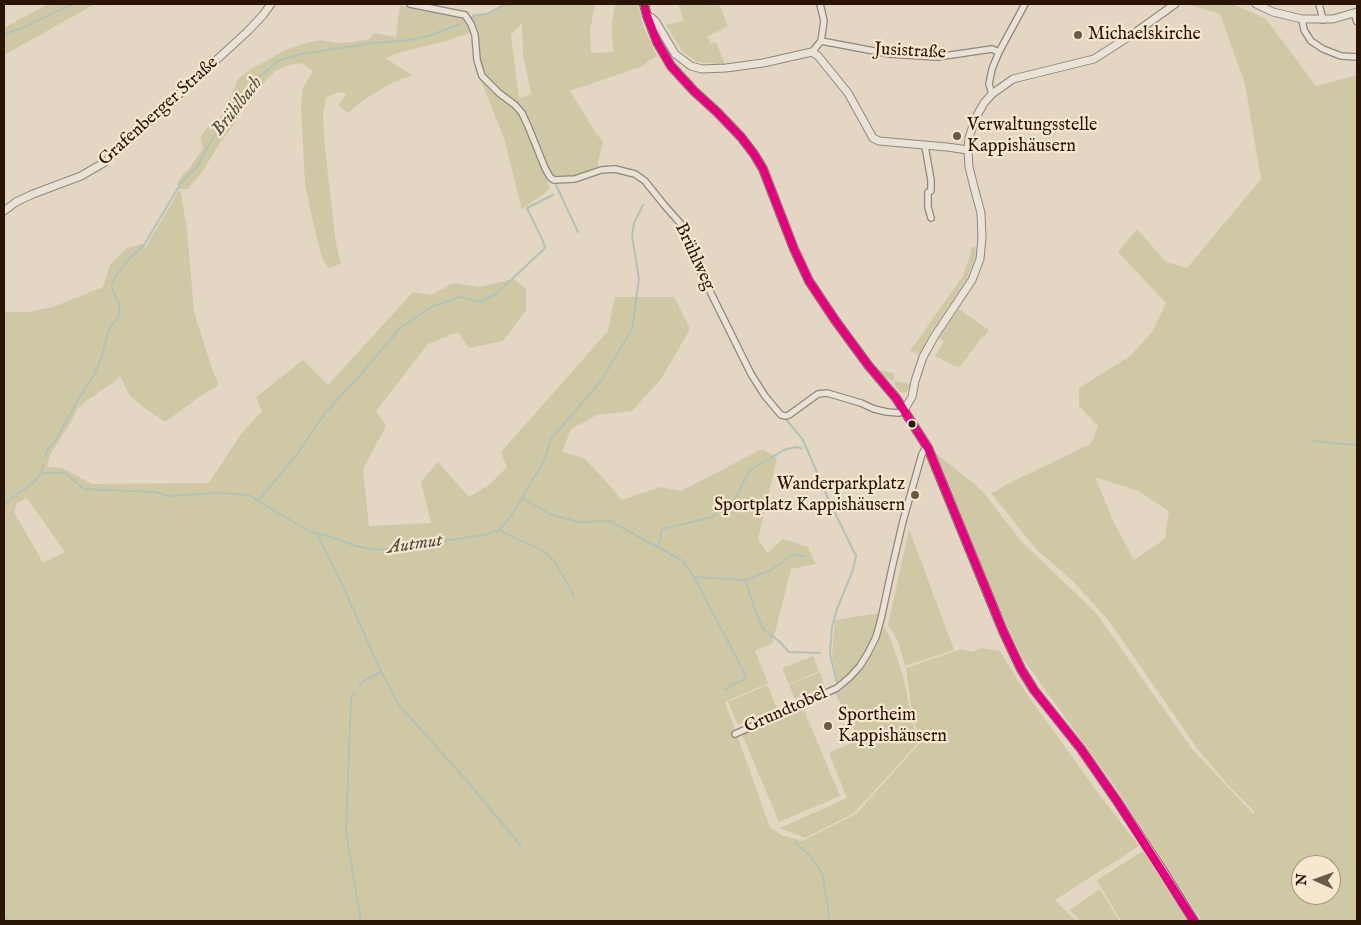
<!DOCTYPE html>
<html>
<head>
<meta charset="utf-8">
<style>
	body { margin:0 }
	#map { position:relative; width:1361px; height:925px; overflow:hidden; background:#e3d6c2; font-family:"IM FELL English",serif }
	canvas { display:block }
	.frame { position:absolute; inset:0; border:5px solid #2a1505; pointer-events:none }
	.north { position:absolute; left:1291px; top:855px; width:50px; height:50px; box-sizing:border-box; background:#f6e7ce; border:1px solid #a4937e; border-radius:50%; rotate:272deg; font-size:14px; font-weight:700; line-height:20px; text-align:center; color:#2a1505 }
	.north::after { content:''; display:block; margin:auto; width:18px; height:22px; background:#6b5947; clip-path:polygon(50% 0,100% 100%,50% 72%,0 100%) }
</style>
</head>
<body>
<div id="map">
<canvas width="1361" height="925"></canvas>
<div class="frame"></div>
<div class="north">N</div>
</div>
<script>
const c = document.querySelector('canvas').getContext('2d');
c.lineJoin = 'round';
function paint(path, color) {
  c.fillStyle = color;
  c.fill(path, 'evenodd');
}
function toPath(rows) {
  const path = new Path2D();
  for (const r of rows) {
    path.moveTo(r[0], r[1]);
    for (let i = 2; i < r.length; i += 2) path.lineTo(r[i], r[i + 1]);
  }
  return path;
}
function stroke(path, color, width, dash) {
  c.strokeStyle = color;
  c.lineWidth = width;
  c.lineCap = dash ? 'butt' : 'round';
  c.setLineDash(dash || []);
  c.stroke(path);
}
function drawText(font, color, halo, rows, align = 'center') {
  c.font = font + ' "IM FELL English",serif';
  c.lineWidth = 4.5;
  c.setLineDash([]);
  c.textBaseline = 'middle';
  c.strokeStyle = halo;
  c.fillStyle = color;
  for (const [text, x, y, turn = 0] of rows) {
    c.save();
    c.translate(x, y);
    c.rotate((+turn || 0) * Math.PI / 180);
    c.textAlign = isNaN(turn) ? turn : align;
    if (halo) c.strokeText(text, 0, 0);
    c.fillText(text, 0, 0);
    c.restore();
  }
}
paint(toPath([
	[48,4,95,4,4,55,4,28],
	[506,4,595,4,590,30,591,53,614,52,612,39,612,22,615,4,638,4,643,26,657,56,640,67,570,91,596,133,603,142,597,167,574,176,564,178,552,176,524,110,520,104,513,102,495,86,484,74,479,60,478,35,471,18,474,15,487,14],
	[522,23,523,55,531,94,519,98,511,35],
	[678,4,719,4,728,26,707,37,711,44,716,42,725,64,697,62,682,51,666,25,684,21],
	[1187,4,1233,4,1266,19,1316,86,1357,75,1357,921,1202,921,1114,785,1023,659,992,594,934,452,972,482,984,493,1021,541,1096,613,1192,749,1253,814,1255,812,1228,785,1197,748,1109,621,1073,581,1036,549,991,493,997,491,1003,486,1091,444,1098,426,1079,406,1079,388,1130,356,1153,331,1166,303,1118,252,1137,229,1166,262,1187,268,1261,179,1245,84,1220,14],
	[1095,477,1138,491,1169,511,1165,539,1134,560,1114,523],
	[1301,865,1331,865,1331,895,1301,895],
	[400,6,434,11,462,18,472,32,446,41,401,52,385,58,412,75,390,84,373,94,357,105,348,113,338,105,347,94,338,92,326,98,323,116,325,148,336,244,341,263,329,269,322,258,316,235,305,185,301,105,303,88,313,71,302,63,289,65,275,71,260,87,252,99,242,110,230,130,220,143,202,172,188,189,180,189,187,230,194,312,212,369,219,385,205,393,165,422,143,407,130,396,120,376,114,382,89,399,77,409,70,423,50,455,47,467,62,468,92,484,209,483,241,434,262,411,256,397,303,360,328,385,413,292,431,295,454,283,479,287,514,279,526,289,526,310,503,341,469,348,458,332,428,344,376,411,386,426,363,469,369,526,431,523,421,482,438,462,469,497,490,484,507,467,501,452,608,331,615,297,674,297,690,329,661,379,632,411,597,415,571,429,562,452,584,458,602,477,622,500,660,487,681,491,762,449,777,458,758,539,767,553,783,539,808,547,816,564,791,569,772,644,755,651,768,683,725,702,770,827,781,835,802,841,856,814,920,743,912,712,906,668,962,649,972,652,981,648,1000,651,1026,693,1099,794,1139,846,1055,900,1076,921,4,921,4,312,29,312,53,307,103,287,110,265,127,248,143,244,145,248,180,189,177,185,181,177,191,166,203,148,200,138,206,129,217,122,227,108,232,93,238,79,251,69,286,50,303,44,320,40,337,43,355,42,369,39,374,33,396,37],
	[27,498,65,552,43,563,14,512,17,503],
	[478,73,512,105,521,116,550,187,547,191,522,209,504,138,484,88,481,81],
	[976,246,975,258,967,278,929,335,919,354,910,351,963,276,970,257,972,247],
	[959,309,989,330,983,338,982,337,959,368,935,356,944,341,939,338],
	[877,370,894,373,894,381,910,384,908,390,904,393,900,392,894,384,895,383,893,380,891,381,889,379,882,376],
	[909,529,954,650,905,666,898,641,888,625],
	[880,613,877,627,868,648,857,665,846,678,838,683,832,655,835,620],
	[884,626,891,640,903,675,915,734,919,742,854,813,805,838,780,828,847,798,829,753,859,739,835,693,840,691,861,671,876,648],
	[813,656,819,671,789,684,782,668],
	[820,672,825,687,795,699,789,685],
	[767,685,777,708,738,725,728,702],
	[803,708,840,796,779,822,742,734],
	[1143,851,1189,921,1121,921,1097,880],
	[1100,889,1119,921,1081,921,1070,910]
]), '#cec9a4');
stroke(toPath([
	[473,22,471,18,474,15,487,14,506,4],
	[4,34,20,29,73,4],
	[556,185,578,232],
	[112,284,118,273,129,259,144,245,181,183,198,165,212,139,225,122,245,103,257,79,278,61,301,54,373,43,410,40,431,35,460,24],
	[785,418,803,440,831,505,856,556,853,570,837,609,832,627,830,654,837,683],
	[1313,441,1354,445,1357,444],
	[45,457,47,451,57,438,79,398,93,377,102,356,107,336,111,326,119,316,119,304,114,294,113,289],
	[42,472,43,465],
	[522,498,545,459,551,439,601,381,632,329,639,279,632,235,634,223,643,205],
	[258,501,295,457,325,413,362,373,401,327,433,306,460,297,481,302,496,294,544,249,545,247,542,239,527,208,553,195],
	[4,504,34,482,42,473,65,473,84,489,155,492,168,496,220,493,249,495,276,512,311,532,331,537,356,546,377,550,485,535,499,530,508,520,522,498,550,514,578,522,610,521,683,561,694,577,747,678,725,689],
	[499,530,545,552,555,562,574,595],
	[316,533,342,584,381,672,399,705,467,781,521,846],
	[658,548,662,529,712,517,735,499,750,470,784,450,795,447,801,448],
	[695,577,745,580,771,570,792,555,805,556],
	[745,580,755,610,763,629,779,641,789,652,820,653],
	[359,686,362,682,381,672],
	[354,693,351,699,346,831,361,921],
	[795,842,810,856,822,873,827,901,829,921],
	[4,917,10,921]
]), '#b1c2b7', 2);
const minor = toPath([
	[410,4,465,15,471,24,475,35,477,60,482,76,499,93,515,105,522,113,528,126,545,168,550,177,554,180,575,179,601,170,615,169,635,174,645,181,665,206,681,224,688,238,693,256,702,275,751,374,765,396,781,415,786,416,789,415,818,394,827,393,861,403,874,409,887,412,899,413,904,410],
	[1319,4,1323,20],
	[1354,13,1357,22],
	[1302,19,1304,30,1311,41,1323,49,1341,56,1357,57],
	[821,41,890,54,937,57,992,49,999,52],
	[812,52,821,41,824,21,820,4],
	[992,94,989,84,992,69,999,52,1025,4],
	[925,146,931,180,931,191,928,192,928,207,931,218],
	[735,734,837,688,850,677,860,666,868,653,876,637,881,619,892,568,903,521,922,454,925,449,928,448]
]);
const tertiary = toPath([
	[1256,4,1273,12,1302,19,1333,19,1357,12],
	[647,16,652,18,656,22,675,54,691,66,702,69,726,68,763,63,812,52,818,56,848,93,873,138,879,141,947,147,968,150],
	[4,211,16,202,33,194,81,176,105,162,248,31,263,15,271,4],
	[904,410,912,397,915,381,923,357,934,337,972,280,980,259,982,238,981,213,974,187,969,167,968,150,969,138,975,119,984,103,992,94,1013,79,1094,59,1136,32,1175,4]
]);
const secondary = toPath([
	[644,4,647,16,657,42,671,66,694,91,717,112,741,137,754,154,763,169,794,249,809,281,835,320,868,365,896,398,921,437,928,448,1003,631,1021,669,1034,690,1081,749,1117,801,1163,871,1194,921]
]);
stroke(minor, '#91877a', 8);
stroke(tertiary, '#91877a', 9);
stroke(secondary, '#776d61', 10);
stroke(minor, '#e8e2d7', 5.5);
stroke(tertiary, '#e8e2d7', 7);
stroke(secondary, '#e8e2d7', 8);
stroke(toPath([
	[644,4,647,16,657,42,671,66,694,91,717,112,741,137,754,154,763,169,794,249,809,281,835,320,868,365,896,398,928,448,1003,631,1021,669,1034,690,1081,749,1117,801,1194,921]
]), '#e5007d', 8);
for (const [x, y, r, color] of [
	[1078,35,5,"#6b5947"],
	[957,136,5,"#6b5947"],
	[912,424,4.5,"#2a1505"],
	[915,495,5,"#6b5947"],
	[828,726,5,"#6b5947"]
]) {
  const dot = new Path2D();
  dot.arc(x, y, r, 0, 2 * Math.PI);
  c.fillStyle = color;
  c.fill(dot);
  stroke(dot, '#f6e7ce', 2);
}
drawText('18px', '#2a1505', '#f6e7ce', [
	["Michaelskirche",1088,35],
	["Verwaltungsstelle",967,126],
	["Kappishäusern",967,147],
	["Wanderparkplatz",905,485,"right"],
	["Sportplatz Kappishäusern",905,506,"right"],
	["Sportheim",838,716],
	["Kappishäusern",838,737]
], 'left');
drawText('18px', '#2a1505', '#f6e7ce', [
	["Jusistraße",910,52,3],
	["Grafenberger Straße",159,112,-42],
	["Brühlweg",694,257,65],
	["Grundtobel",786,711,-24]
]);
drawText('italic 19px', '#524f42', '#f6e7ce', [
	["Brühlbach",238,107,-52],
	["Autmut",415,545,-8]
]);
</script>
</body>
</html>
